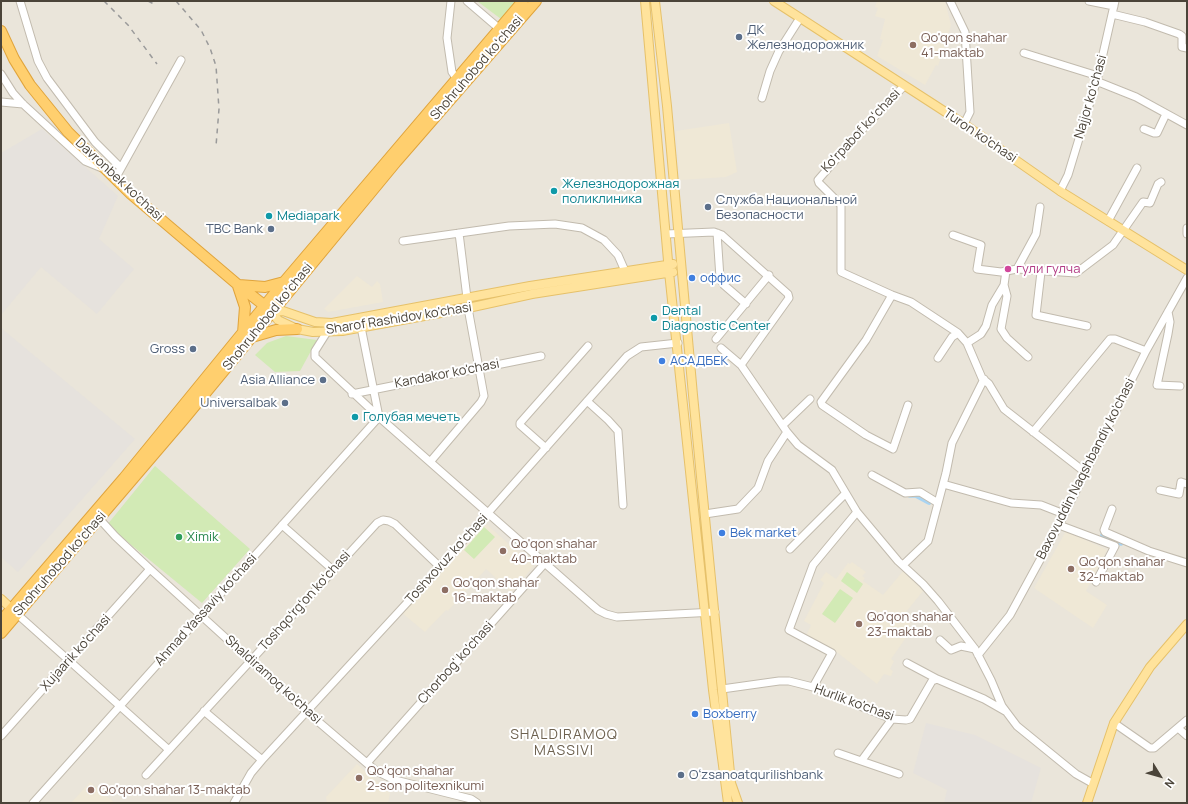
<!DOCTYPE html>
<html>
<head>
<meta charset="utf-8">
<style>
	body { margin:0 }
	#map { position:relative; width:1188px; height:804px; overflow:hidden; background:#f6f3ec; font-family:Manrope,sans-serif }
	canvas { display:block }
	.frame { position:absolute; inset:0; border:2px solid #4b4439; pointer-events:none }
	.north { position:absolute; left:1140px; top:756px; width:40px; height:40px; -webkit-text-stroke:3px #fff; paint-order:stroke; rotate:127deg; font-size:11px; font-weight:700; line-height:16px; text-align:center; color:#4b4439 }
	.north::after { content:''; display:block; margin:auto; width:14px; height:18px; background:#4b4439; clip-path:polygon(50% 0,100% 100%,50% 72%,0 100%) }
</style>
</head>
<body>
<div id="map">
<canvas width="1188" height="804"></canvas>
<div class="frame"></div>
<div class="north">N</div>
</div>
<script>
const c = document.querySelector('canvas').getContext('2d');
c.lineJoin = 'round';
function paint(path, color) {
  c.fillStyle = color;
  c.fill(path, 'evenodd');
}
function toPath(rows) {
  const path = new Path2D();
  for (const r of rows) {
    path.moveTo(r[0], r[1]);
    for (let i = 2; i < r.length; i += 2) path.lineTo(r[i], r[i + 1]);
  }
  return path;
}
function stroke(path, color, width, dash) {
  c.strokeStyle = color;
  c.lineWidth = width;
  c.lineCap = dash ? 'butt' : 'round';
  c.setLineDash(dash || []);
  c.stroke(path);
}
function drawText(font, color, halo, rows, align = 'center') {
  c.font = font + ' Manrope,sans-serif';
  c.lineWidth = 4;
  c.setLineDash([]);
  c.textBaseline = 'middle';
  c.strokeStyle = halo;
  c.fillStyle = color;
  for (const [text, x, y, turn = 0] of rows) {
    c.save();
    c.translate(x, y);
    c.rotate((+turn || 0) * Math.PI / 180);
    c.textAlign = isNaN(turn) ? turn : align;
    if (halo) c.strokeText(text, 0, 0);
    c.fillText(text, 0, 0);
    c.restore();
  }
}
paint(toPath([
	[1,1,1187,1,1187,803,1,803]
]), '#eae5da');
paint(toPath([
	[42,129,118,196,99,239,134,269,97,314,41,267,1,315,1,153],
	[1,328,135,439,18,572,1,557],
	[926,723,975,735,1041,768,1031,803,944,803,947,790,913,773]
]), '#e6e2dd');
paint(toPath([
	[877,1,945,1,951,25,938,66,936,65,925,85,877,56,883,40,880,39,885,19,875,16,878,8,875,7],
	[729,123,737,172,726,177,680,180,676,131],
	[357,276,372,287,377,281,380,284,383,302,328,312,324,309],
	[485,523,534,566,511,592,486,569,448,611,446,610,425,632,402,613],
	[1066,531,1107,550,1086,591,1107,605,1093,628,1034,588],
	[852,562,866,572,862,576,865,578,863,581,883,595,904,570,923,591,902,617,911,623,909,625,912,629,891,659,894,661,890,669,893,671,891,676,884,674,877,684,838,653,806,636,811,625,804,621,824,583,820,580,826,572,836,579,848,563,850,564],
	[357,764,390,793,388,803,327,803,326,797],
	[90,782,109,798,115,803,71,803]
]), '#efe8d6');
paint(toPath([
	[477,1,516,1,501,19],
	[286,336,317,340,300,371,275,372,255,355,267,343],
	[155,466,250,549,202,603,107,525],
	[484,527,495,537,474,559,464,550],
	[847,572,863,584,857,593,841,581],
	[840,589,853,598,835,623,822,614]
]), '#d2eab5');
stroke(toPath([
	[910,495,916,495,929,502],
	[1103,535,1121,543]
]), '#a9d4f2', 5.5);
const minor = toPath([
	[20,1,38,61,47,78,95,142,121,168],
	[451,1,447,38,452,72,457,79],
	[467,1,502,31],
	[950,1,965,32,970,112,964,124],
	[1089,1,1114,6],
	[1112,14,1145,22,1179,34,1182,36,1182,47,1187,48],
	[1024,53,1098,76],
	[1,74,13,93,23,104,85,161,102,168],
	[1096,81,1136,97,1187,125],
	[904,86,858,134,818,180,819,183,841,205,841,272,892,295,911,302,958,333,967,343,982,378,989,384,1004,409,1086,473],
	[762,98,770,71,779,51,800,18],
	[1,102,23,104],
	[1144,129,1154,133,1157,133,1166,114],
	[115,179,181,60],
	[1060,191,1068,175,1098,76,1115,1],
	[1108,221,1137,168],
	[1187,228,1187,234],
	[459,233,467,298],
	[717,233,720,278,724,285,746,304],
	[666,234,714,232,722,235,788,294,789,298,741,365,787,432,798,445,832,470,857,512,898,561,923,584,938,601,975,649,991,680,1002,706,1017,726,1076,774,1092,783],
	[953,235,981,245,977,269,1001,272,1017,269,1076,273,1113,245,1143,202,1150,203,1158,184,1161,182],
	[403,241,509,226,555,224,582,228,604,240,618,255,625,271],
	[1017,269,1036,234,1040,207],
	[1041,272,1036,315,1087,326],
	[1004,285,1007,296,1001,329,1007,338,1028,357],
	[892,295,866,340,821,402,822,405,866,435,893,449,908,405],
	[1168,312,1170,322,1168,334,1157,385,1180,386],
	[361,327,379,417,598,610,606,614,617,617,715,612],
	[716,339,769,275],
	[967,343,981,334,986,326,992,305,1004,285,1006,271],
	[721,348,741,365],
	[938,358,952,337,958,333],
	[352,394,541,356],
	[587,401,608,420,618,431,623,505],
	[783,425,810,399],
	[1033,432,1110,339,1115,339,1146,351],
	[546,448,520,425,520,423,588,346],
	[430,462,481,402,484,396,468,308],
	[872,475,905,493,920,492,938,503],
	[943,484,1011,503,1041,505,1064,514],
	[1160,490,1179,494,1181,482,1187,484],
	[1112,509,1104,530,1105,532,1149,551,1187,563],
	[705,514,738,509,758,488,768,461,787,432],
	[96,515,115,536,150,569,307,712,376,771,395,780,471,799,477,803],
	[282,525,333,570],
	[1059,525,1115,546,1096,582],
	[790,549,845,494],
	[903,565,928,541,946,473,952,443,984,379],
	[17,614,169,750],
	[940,640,951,650,961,646,975,649],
	[978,655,1010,615,1059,525,1146,351,1187,278],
	[907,663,937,679],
	[813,687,832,653,789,630,813,565,857,512],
	[722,689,779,681,789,681,813,687,892,719,906,720,910,719,932,681,937,679,984,699,1005,711],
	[204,711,262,760],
	[1114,723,1150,748,1154,748,1187,720],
	[1178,728,1187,736],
	[1,736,150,569],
	[838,753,899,774],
	[862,760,892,719],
	[367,763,545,563],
	[146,775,377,523,383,520,389,521,395,524,440,567],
	[33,803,379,417,315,357,315,351,327,332],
	[234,803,251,773,262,760,440,567,627,356,641,347,678,343]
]);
const major = toPath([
	[645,1,669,272,713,690,728,803],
	[655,1,667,106,693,395,731,783,738,803],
	[774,1,964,124,1060,191,1187,270],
	[272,312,278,320,297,329,313,332,342,331,468,308,532,294,673,272],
	[272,312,283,311,315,322,332,323,530,286,673,264],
	[1,599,15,612],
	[1087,803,1114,723,1150,667,1187,624]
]);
const highway = toPath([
	[1,31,14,59,30,85,68,132,131,194,237,284,269,309],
	[239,285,265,287,284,282],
	[238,286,245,307,243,333],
	[252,337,276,330,297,329],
	[1,621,124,478,284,282,523,1],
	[1,633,184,419,396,162,536,1]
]);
stroke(minor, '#c2bbae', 9);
stroke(major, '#e6c16a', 10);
stroke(highway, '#e0a43c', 12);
stroke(minor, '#fff', 7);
stroke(major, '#ffe39c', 8);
stroke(highway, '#ffcf6e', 10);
stroke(toPath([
	[104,1,128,25,157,64],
	[148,1,156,5],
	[176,1,201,30,210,48,216,66,219,109,216,146]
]), '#9a9a9a', 1.5, [5, 5]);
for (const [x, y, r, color] of [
	[739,37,4,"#5c6f8a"],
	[913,45,4,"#8d6e63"],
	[554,191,4,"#0f9aa8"],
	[708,207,4,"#5c6f8a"],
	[269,216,4,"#0f9aa8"],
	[271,229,4,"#5c6f8a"],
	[1008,269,4,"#d1479c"],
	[692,278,4,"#3f7fe0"],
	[654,318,4,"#0f9aa8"],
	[193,349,4,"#5c6f8a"],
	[662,361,4,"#3f7fe0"],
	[323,380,4,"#5c6f8a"],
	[285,403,4,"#5c6f8a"],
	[355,417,4,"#0f9aa8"],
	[722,533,4,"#3f7fe0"],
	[179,537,4,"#2e9e5b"],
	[503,551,4,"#8d6e63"],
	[1071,569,4,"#8d6e63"],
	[445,590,4,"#8d6e63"],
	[859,624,4,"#8d6e63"],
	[695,714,4,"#3f7fe0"],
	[681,775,4,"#5c6f8a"],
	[359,778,4,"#8d6e63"],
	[91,790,4,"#8d6e63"]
]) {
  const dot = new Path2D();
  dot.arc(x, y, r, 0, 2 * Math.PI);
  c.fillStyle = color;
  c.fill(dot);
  stroke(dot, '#fff', 1.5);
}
drawText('13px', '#4e5e75', '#fff', [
	["ДК",747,30,"left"],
	["Железнодорожник",747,45,"left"],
	["Служба Национальной",716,200,"left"],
	["Безопасности",716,215,"left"],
	["TBC Bank",263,229],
	["Gross",185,349],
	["Asia Alliance",315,380],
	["Universalbak",277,403],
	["Oʻzsanoatqurilishbank",689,775,"left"]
], 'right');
drawText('13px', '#785e54', '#fff', [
	["Qo'qon shahar",921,38],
	["41-maktab",921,53],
	["Qo'qon shahar",511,544],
	["40-maktab",511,559],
	["Qo'qon shahar",1079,562],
	["32-maktab",1079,577],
	["Qo'qon shahar",453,583],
	["16-maktab",453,598],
	["Qo'qon shahar",867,617],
	["23-maktab",867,632],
	["Qoʻqon shahar",367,771],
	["2-son politexnikumi",367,786],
	["Qo'qon shahar 13-maktab",99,790]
], 'left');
drawText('13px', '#4b4439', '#fff', [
	["Shohruhobod koʻchasi",477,68,-49],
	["Najjor koʻchasi",1091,97,-74],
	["Ko'rpabof koʻchasi",861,131,-47],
	["Turon ko'chasi",980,136,34],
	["Davronbek ko'chasi",119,180,43],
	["Shohruhobod koʻchasi",268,317,-51],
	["Sharof Rashidov ko'chasi",399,319,-9],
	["Kandakor ko'chasi",447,374,-11],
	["Baxovuddin Naqshbandiy ko'chasi",1086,469,-63],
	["Toshxovuz koʻchasi",447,559,-48],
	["Shohruhobod koʻchasi",60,564,-49],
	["Toshqoʻrgʻon koʻchasi",305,601,-48],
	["Ahmad Yassaviy ko'chasi",206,610,-48],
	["Xujaarik ko'chasi",76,653,-48],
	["Chorbog' ko'chasi",456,663,-48],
	["Shaldiramoq ko'chasi",273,680,42],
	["Hurlik ko'chasi",854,703,20]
]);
drawText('13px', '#0d838f', '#fff', [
	["Железнодорожная",562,184],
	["поликлиника",562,199],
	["Mediapark",277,216],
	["Dental",662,311],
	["Diagnostic Center",662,326],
	["Голубая мечеть",363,417]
], 'left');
drawText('13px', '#b23c85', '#fff', [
	["гули гулча",1016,269]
], 'left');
drawText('13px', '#366cbe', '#fff', [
	["оффис",700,278],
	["АСАДБЕК",670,361],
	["Bek market",730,533],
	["Boxberry",703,714]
], 'left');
drawText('13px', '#27864d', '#fff', [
	["Ximik",187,537]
], 'left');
c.letterSpacing = '1px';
drawText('14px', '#6e6250', '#fff', [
	["SHALDIRAMOQ",564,735],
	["MASSIVI",564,751]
]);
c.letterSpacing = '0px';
</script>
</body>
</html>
